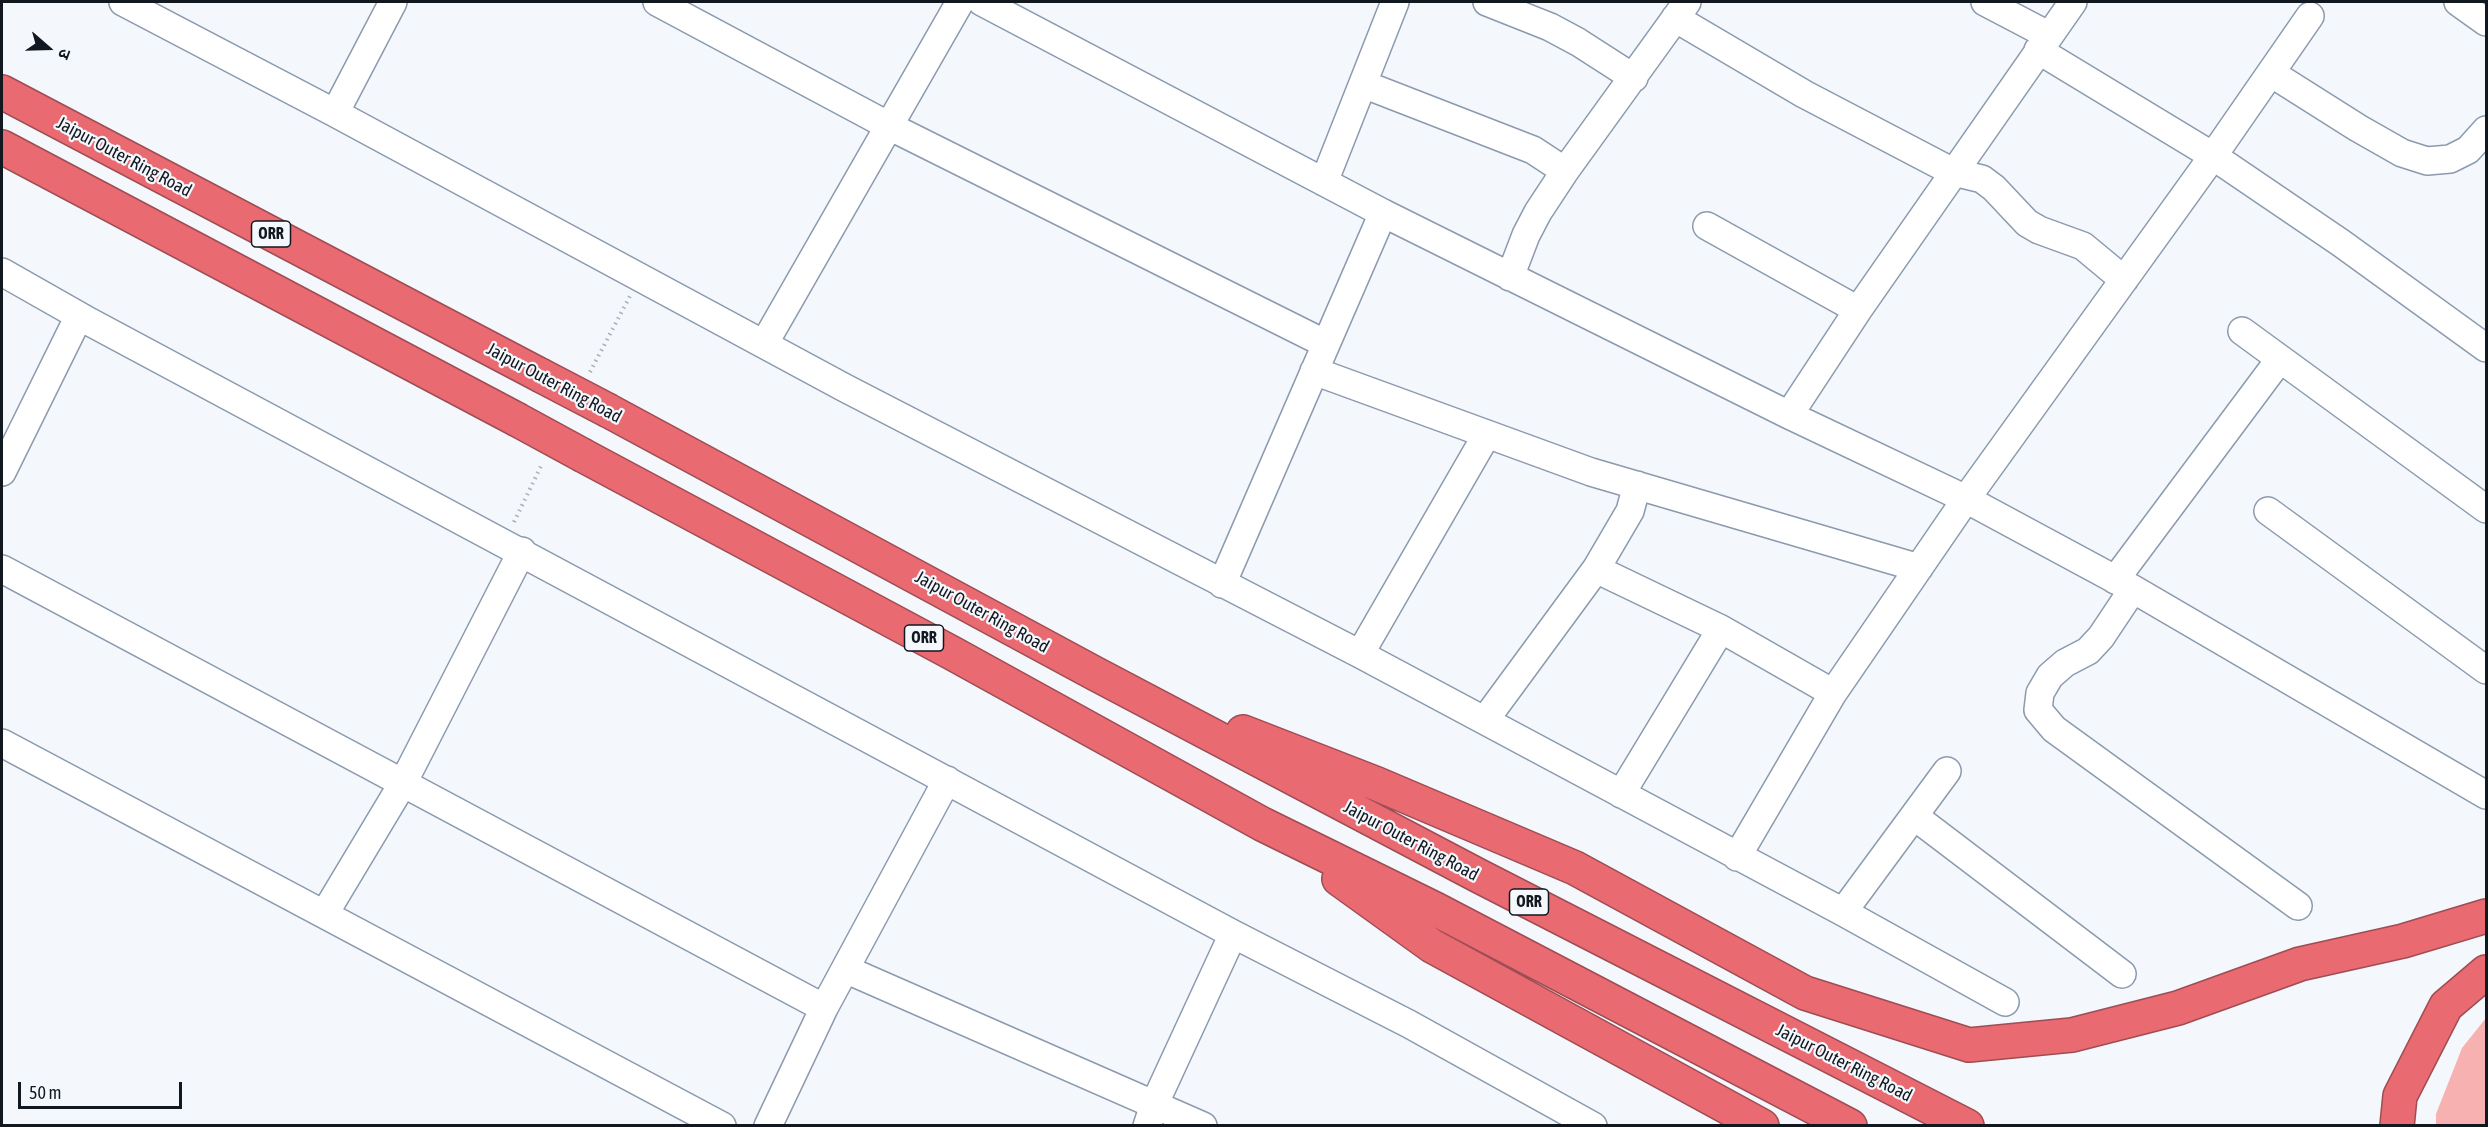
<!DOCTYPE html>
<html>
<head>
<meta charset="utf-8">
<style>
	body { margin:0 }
	#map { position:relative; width:2488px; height:1127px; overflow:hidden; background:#f4f7fc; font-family:"Asap Condensed","Noto Sans Devanagari",sans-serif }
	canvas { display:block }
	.frame { position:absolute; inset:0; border:3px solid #12181f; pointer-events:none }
	.north { position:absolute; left:18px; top:18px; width:60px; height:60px; -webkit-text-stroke:4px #f4f7fc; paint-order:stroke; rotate:110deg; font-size:16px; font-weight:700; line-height:24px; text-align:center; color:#12181f }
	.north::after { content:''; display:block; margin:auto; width:21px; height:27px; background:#12181f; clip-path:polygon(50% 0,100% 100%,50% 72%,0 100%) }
	.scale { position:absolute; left:18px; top:1082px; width:164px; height:27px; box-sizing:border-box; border:3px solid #12181f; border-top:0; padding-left:8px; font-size:18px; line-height:21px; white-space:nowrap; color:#12181f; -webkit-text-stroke:4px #f4f7fc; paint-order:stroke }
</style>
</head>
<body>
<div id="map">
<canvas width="2488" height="1127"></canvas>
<div class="frame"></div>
<div class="north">उ</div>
<div class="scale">50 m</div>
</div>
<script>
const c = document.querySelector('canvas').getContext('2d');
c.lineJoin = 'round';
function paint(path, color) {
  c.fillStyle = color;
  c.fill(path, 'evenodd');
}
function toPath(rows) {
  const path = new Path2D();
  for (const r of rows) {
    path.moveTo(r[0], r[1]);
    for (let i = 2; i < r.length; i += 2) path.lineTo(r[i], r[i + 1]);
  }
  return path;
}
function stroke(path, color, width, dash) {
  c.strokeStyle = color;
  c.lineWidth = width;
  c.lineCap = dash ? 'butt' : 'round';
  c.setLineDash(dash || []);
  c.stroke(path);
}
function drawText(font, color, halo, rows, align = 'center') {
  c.font = font + ' "Asap Condensed",sans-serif';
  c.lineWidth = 4.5;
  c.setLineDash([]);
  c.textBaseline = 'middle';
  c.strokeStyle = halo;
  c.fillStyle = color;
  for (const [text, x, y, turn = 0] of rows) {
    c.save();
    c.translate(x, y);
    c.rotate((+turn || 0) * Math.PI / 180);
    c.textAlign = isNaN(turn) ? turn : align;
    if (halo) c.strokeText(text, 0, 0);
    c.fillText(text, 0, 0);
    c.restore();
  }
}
paint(toPath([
	[2486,1018,2486,1125,2436,1125,2436,1114,2462,1048]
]), '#f7b1b1');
const minor = toPath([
	[123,2,335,113,845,388,1360,654,1843,912,2005,1002],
	[657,2,889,126,1326,344],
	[982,2,1383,213,1789,415,1966,499,2133,589,2486,795],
	[1487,2,1550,27,1578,42,1634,78],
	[1985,2,2048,35],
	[2458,2,2486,22],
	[1675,18,1804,94,1953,172,1982,179,1994,188,2027,223,2039,230,2083,246,2124,280],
	[2038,50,2213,156,2341,243,2486,348],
	[2271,73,2358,128,2402,153,2427,161,2450,159,2468,150,2486,130],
	[1363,84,1533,150,1565,171],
	[335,113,393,2],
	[1324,182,1395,2],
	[1707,226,1858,310],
	[2,272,90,322,1233,934,1409,1024,1593,1126],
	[1510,277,1526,235,1538,212,1565,171,1687,2],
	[2242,331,2486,509],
	[764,344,960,2],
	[1314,371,1591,472,1919,568],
	[1789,415,1858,310,2073,2],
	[2,472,79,316],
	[2268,511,2486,670],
	[2,569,824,1008,768,1126],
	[1596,569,1721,629,1833,693],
	[2115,580,2280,359],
	[1222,584,1383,213],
	[2133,589,2101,637,2088,651,2065,663,2050,676,2040,693,2038,710,2054,729,2298,906],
	[1360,654,1487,434],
	[1485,720,1596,569,1630,511,1637,485],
	[2,743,722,1126],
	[1621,794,1721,629],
	[1914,816,2122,974],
	[1737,857,1833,693,1966,499,2213,156,2310,16],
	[1843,912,1947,771],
	[325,913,403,783,522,551],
	[845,969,1203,1126],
	[824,1008,947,780],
	[1147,1126,1154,1105,1233,934]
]);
const highway = toPath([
	[2,92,540,375],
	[2,147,516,419],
	[609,411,1094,673,1479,876,1967,1126],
	[584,456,952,653,1262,824,1437,910,1850,1126],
	[1243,732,1377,784,1575,868,1805,993,1969,1045,2072,1035,2178,1008,2300,964,2403,941,2486,916],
	[1339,879,1432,946,1762,1126],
	[2397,1126,2400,1096,2446,1006,2486,972]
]);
stroke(minor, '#8b9aae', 30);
stroke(highway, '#9e4d54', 36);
stroke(toPath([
	[590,372,630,296],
	[514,522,542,464]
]), '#abafb5', 4, [1.5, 4.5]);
stroke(minor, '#fff', 27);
stroke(highway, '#ea6a71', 33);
const highwayBridge = toPath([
	[540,375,609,411],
	[516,419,584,456]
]);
stroke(highwayBridge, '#9e4d54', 36, []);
stroke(highwayBridge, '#ea6a71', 33);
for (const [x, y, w] of [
	[271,234,39],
	[924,638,39],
	[1529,902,39]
]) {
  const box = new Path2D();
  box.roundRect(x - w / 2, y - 13, w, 26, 4.5);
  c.fillStyle = '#f4f7fc';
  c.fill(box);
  stroke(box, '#12181f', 1.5);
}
drawText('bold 16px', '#12181f', null, [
	["ORR",271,234],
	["ORR",924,638],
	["ORR",1529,902]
]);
drawText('18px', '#12181f', '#f4f7fc', [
	["Jaipur Outer Ring Road",124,157,28],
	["Jaipur Outer Ring Road",554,383,28],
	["Jaipur Outer Ring Road",982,612,29],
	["Jaipur Outer Ring Road",1411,841,28],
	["Jaipur Outer Ring Road",1844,1063,27]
]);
</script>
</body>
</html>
